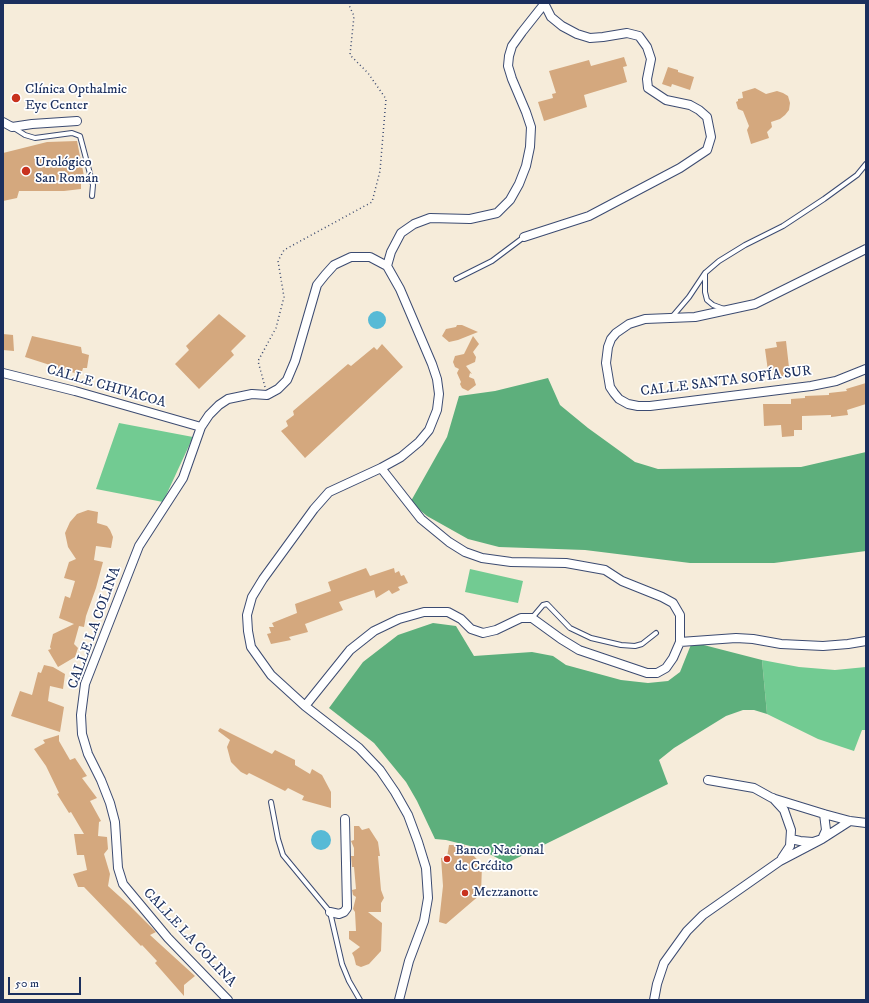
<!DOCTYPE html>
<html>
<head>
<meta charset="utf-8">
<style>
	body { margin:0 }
	#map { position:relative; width:869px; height:1003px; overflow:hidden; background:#f6ecda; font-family:"IM FELL DW Pica",serif }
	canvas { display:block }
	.frame { position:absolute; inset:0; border:4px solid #1b2f5e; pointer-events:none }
	.scale { position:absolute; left:8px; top:977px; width:73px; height:18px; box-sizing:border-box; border:2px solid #1b2f5e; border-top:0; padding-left:5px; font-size:12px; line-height:14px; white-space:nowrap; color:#1b2f5e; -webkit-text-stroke:3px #fff; paint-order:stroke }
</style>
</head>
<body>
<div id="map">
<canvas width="869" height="1003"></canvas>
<div class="frame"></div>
<div class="scale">50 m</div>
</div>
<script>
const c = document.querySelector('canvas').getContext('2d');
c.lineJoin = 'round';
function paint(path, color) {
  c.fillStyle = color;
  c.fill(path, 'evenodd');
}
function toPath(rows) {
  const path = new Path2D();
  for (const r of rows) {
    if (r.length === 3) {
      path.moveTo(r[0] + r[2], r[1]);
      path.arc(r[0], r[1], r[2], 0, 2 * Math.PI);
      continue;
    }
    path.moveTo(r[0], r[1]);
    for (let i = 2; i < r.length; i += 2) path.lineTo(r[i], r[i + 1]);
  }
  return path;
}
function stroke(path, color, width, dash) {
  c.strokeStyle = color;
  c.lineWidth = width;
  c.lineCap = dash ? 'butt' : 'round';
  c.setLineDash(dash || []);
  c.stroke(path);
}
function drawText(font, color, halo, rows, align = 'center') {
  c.font = font + ' "IM FELL DW Pica",serif';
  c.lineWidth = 3.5;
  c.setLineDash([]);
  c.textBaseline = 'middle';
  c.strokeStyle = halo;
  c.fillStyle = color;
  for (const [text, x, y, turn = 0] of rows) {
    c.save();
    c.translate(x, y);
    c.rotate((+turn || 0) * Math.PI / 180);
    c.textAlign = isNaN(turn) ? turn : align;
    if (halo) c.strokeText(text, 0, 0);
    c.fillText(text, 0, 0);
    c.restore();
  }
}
paint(toPath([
	[119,423,193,437,163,502,96,489],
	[470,569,523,581,518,603,465,592],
	[762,660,799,667,835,670,866,667,866,730,862,730,854,751,818,739,767,714]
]), '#72cb92');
paint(toPath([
	[548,378,560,405,588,428,635,462,658,469,801,467,866,452,866,551,774,563,690,563,585,550,499,547,468,539,427,516,416,507,411,501,447,437,459,396,495,391],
	[433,623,456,626,474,656,532,652,553,656,566,665,621,680,648,683,668,681,680,672,692,642,762,660,767,714,754,710,743,710,726,716,674,748,659,760,668,784,507,863,478,848,446,840,435,839,417,801,406,782,374,743,329,708,363,662,398,635]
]), '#5daf7c');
paint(toPath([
	[377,320,9],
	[321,840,10]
]), '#57bad6');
paint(toPath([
	[624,57,627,66,623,67,627,82,584,95,587,107,544,121,538,102,553,98,552,94,556,93,549,71,589,60,591,66],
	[668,67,678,70,678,72,694,77,690,90,672,84,671,87,662,84],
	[755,88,766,94,777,91,783,93,788,96,790,103,789,110,785,115,780,119,771,122,772,127,767,132,769,138,751,144,747,130,749,126,743,111,738,109,736,102,738,101,738,99,743,98,742,92],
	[77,141,85,181,81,182,81,189,64,191,19,191,17,198,3,201,3,153,47,142],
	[219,314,246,336,231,351,234,355,199,389,175,364,189,350,186,346],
	[457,325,462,325,478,332,458,340,449,342,442,336,446,329,456,327],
	[3,334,13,335,14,351,3,350],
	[32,336,81,347,82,353,89,355,87,368,83,368,81,375,25,357],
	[473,336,479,344,473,352,476,357,475,362,466,366,472,374,470,373,469,377,474,379,476,385,468,391,462,388,460,384,461,382,457,373,459,369,455,367,453,362,455,356,464,354],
	[786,341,790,376,778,377,777,369,768,371,765,349,777,347,776,342],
	[382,344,403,367,305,458,281,431,288,426,286,421,294,415,293,411,348,364,351,366,374,347,377,350],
	[866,383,866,404,847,410,848,415,831,417,831,415,802,416,802,430,794,430,794,436,782,437,781,425,764,426,763,404,791,404,791,399,805,398,805,396,829,395,829,393,847,391,846,389],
	[88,510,98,512,97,523,107,526,110,530,113,537,111,548,96,546,94,560,103,562,96,588,86,616,84,627,79,626,74,644,78,648,75,657,58,667,48,650,51,649,50,647,53,634,74,624,59,618,65,596,70,598,75,581,64,578,69,562,76,559,68,547,65,533,70,522,77,514],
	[366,568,370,576,394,568,395,573,399,571,401,576,404,575,408,583,398,587,400,590,392,594,389,590,376,598,374,590,339,602,343,610,305,624,308,632,289,637,291,640,271,644,267,634,271,633,269,627,274,627,272,623,297,613,295,604,331,591,328,582],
	[44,665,53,667,65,674,63,689,50,686,48,701,64,707,60,732,11,716,20,691,32,695,38,672,41,673],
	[220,728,272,754,275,750,295,760,295,765,310,774,312,769,322,775,331,792,331,808,302,800,304,796,288,788,285,791,249,773,247,775,241,772,231,762,227,747,230,740,218,731],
	[59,735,59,741,70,760,75,758,87,776,82,778,97,798,90,801,101,821,99,822,98,836,107,837,108,849,104,854,110,874,108,886,129,905,156,932,150,935,195,976,184,985,184,996,155,963,157,961,142,945,141,946,84,887,78,887,73,874,87,870,84,855,77,855,74,834,84,834,71,812,69,813,57,794,59,793,46,766,34,749,45,743,43,740],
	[354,826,359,826,362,830,369,828,378,842,380,856,378,856,381,890,384,898,381,903,381,912,368,912,382,923,381,951,369,964,361,967,356,965,354,957,352,953,360,947,349,939,349,931,356,931,355,912,353,909,356,897,353,895,352,890,356,889,354,867,352,867,351,856,354,856,354,848,351,841,354,840],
	[449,845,464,845,482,865,481,894,446,924,439,922,443,886,441,858,447,857]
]), '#d4a87e');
const service = toPath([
	[14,128,25,135,35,138,72,133,80,136,93,185,92,196],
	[456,279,492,261,524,237],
	[724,309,713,305,707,300,705,292,705,273,719,261,745,245,783,226,824,199,857,175,866,164],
	[672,317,689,297,705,273],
	[532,618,543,605,547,604,570,628,591,638,621,645,635,646,642,644,656,633],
	[271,802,278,839,283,855,330,912,342,964,349,981,360,1000]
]);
const minor = toPath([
	[3,122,12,127,32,124,77,121],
	[524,237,589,216,680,168,707,150,711,137,707,117,699,110,690,105,666,100,648,88,647,79,651,59,647,47,639,36,627,33,603,37,590,38,577,34,562,26,551,17,545,5],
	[866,249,755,304,695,317,645,319,629,324,616,333,611,339,608,347,606,363,610,387,614,393,619,399,628,404,638,406,650,406,811,386,836,381,866,369],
	[387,266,391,252,401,233,414,224,430,218,470,219,497,213,510,200,519,184,526,166,530,147,531,127,526,112,512,79,508,66,509,56,512,46,522,32,545,3],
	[3,373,75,391,201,427],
	[680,642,736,638,753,639,781,644,823,646,848,644,866,641],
	[305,706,350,650,374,631,399,619,424,612,448,612,461,619,471,629,483,633,496,630,521,618,532,618,561,639,579,650,647,673,657,673,666,668,673,658,680,642,680,615,673,603,662,597,622,581,605,570,566,563,511,562,482,558,465,552,449,542,421,519,381,468],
	[708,780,754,788,772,798,824,814,850,821,866,823],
	[773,798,784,810,791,830,790,846,782,858],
	[791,839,800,841,813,842,822,839,826,830,824,814],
	[330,912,339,914,344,912,347,908,345,819],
	[228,1000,168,938,123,884,118,868,115,822,110,803,101,780,88,754,82,734,81,715,85,684,139,546,183,478,201,427,209,415,219,405,228,399,252,394,267,395,278,389,287,380,295,361,317,285,325,275,334,265,351,257,370,257,387,266,400,289,432,364,437,379,439,394,437,410,429,430,419,442,401,457,381,468,329,492,314,509,263,579,252,597,247,615,248,631,251,647,271,675,305,706,359,748,380,770,395,792,408,815,418,842,426,868,428,898,424,921,409,961,399,1000],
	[654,1000,657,984,664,963,687,931,703,915,780,861,822,839,850,821]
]);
stroke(service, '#3c4b71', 6);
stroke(minor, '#3c4b71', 10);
stroke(toPath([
	[265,387,258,361,276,328,284,297,278,261,284,250,372,202,380,171,386,99,368,73,350,55,354,16,348,3]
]), '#3c4b71', 1.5, [1, 3]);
stroke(service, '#fff', 4);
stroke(minor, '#fff', 8);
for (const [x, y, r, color] of [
	[16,98,5,"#c8321e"],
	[26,171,5,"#c8321e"],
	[447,859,4,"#c8321e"],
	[465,893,4,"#c8321e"]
]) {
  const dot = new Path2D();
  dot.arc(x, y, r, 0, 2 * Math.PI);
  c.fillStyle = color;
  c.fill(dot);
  stroke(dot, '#fff', 1.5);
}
drawText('14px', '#1b2f5e', '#fff', [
	["Clínica Opthalmic",25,90],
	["Eye Center",25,106],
	["Urológico",35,163],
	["San Román",35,179],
	["Banco Nacional",455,851],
	["de Crédito",455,867],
	["Mezzanotte",473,893]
], 'left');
drawText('14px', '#1b2f5e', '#fff', [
	["CALLE SANTA SOFÍA SUR",726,382,-7],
	["CALLE CHIVACOA",106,387,16],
	["CALLE LA COLINA",95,628,-70],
	["CALLE LA COLINA",189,938,47]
]);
</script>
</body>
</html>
